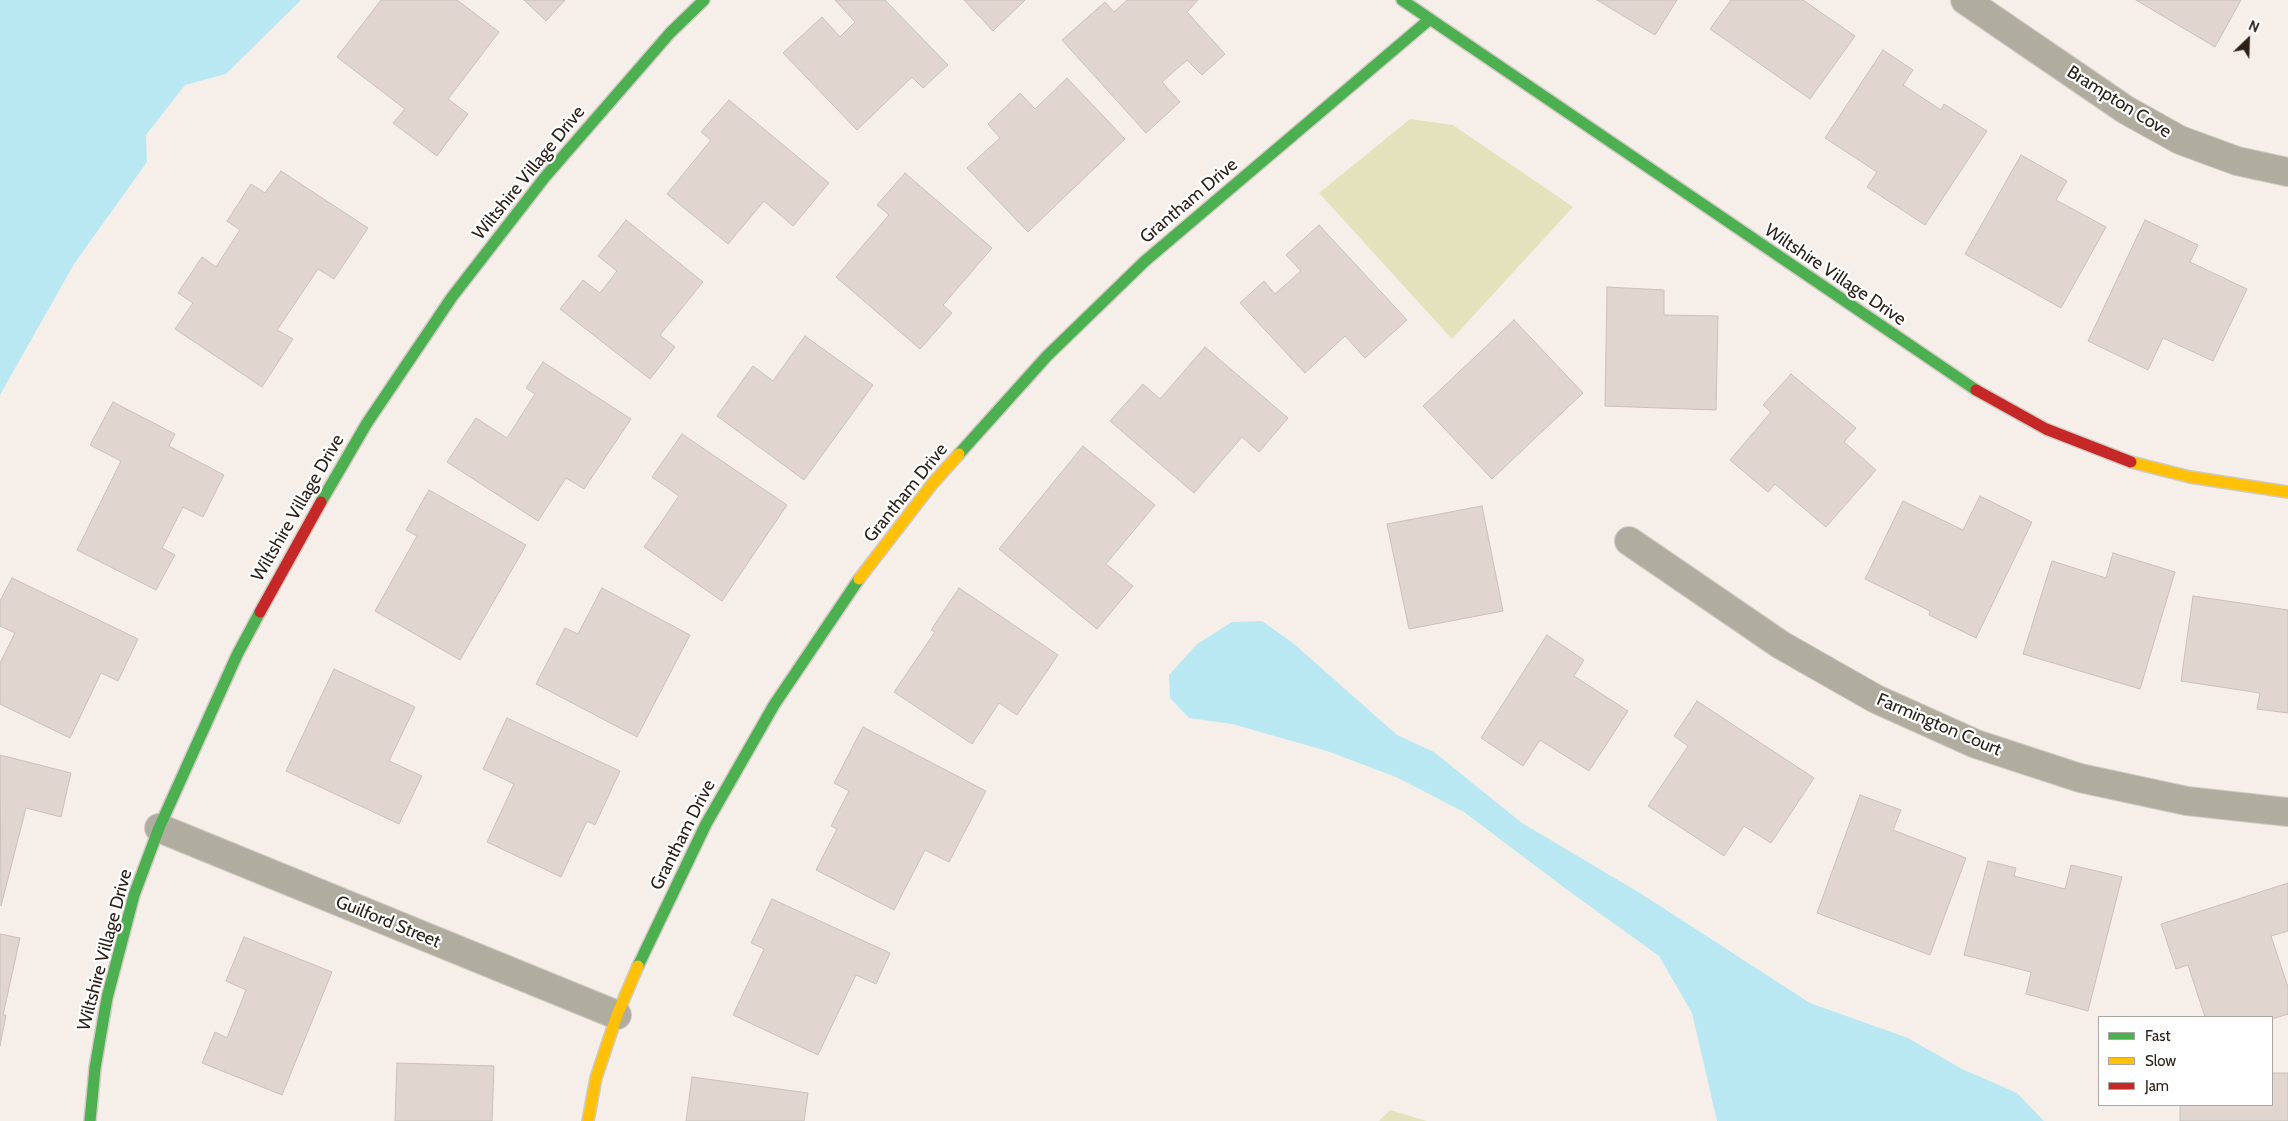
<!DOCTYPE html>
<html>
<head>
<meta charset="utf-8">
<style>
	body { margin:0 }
	#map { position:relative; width:2288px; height:1121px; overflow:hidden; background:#f6efe9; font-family:Cabin,sans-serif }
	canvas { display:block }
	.legend { position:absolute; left:2098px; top:1016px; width:175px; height:90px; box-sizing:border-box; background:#fff; border:1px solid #aba6a3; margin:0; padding:6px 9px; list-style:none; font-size:15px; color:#2c2018 }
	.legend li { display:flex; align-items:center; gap:10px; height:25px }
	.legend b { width:25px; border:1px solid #aba6a3 }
	.north { position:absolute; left:2223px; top:15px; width:50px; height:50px; -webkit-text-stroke:4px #fff; paint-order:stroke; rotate:24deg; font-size:14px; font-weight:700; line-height:20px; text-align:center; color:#2c2018 }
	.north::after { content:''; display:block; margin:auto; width:18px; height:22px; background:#2c2018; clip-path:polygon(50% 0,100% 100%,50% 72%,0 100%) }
</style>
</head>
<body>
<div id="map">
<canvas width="2288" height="1121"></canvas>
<ul class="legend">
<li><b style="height:6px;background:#4caf50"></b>Fast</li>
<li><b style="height:6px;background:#ffc107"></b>Slow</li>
<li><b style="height:6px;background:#c62828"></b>Jam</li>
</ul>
<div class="north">N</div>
</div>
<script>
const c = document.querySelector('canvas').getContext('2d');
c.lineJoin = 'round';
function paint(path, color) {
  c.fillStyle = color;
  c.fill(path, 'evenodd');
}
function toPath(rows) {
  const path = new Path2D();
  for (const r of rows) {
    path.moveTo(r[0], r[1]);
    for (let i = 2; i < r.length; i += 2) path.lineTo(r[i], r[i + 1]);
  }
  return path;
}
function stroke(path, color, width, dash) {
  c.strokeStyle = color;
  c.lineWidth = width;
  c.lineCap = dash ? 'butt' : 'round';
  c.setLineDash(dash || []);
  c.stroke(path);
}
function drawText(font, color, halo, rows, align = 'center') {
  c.font = font + ' Cabin,sans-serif';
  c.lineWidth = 4.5;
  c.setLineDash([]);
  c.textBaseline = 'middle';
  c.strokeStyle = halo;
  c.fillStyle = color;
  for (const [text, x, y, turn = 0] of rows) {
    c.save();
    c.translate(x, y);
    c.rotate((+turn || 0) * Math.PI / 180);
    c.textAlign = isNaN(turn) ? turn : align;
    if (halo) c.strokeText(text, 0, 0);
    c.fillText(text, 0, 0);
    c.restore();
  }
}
paint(toPath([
	[1410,119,1453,125,1573,207,1452,339,1319,193],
	[1390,1110,1427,1121,1379,1121]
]), '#e3e2bd');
paint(toPath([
	[0,0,301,0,226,74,185,85,146,135,147,162,74,264,0,395],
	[1262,621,1293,643,1397,735,1434,752,1522,823,1640,893,1810,1003,1908,1038,1962,1069,2017,1093,2044,1121,1717,1121,1692,1013,1659,956,1566,889,1464,812,1396,777,1327,751,1232,724,1189,718,1170,698,1169,675,1197,644,1232,622]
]), '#bae8f2');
const building = toPath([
	[381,0,457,0,499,32,448,99,468,114,437,156,393,123,405,109,337,57,381,0],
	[524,0,565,0,546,21,524,0],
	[835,0,885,0,948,65,923,88,912,77,857,130,783,53,822,17,840,37,855,22,835,0],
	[964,0,1025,0,993,31,964,0],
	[1127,0,1198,0,1187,12,1225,54,1202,75,1187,60,1162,82,1180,102,1146,133,1062,40,1105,2,1114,12,1127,0],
	[1597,0,1677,0,1655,35,1597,0],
	[1731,0,1803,0,1855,36,1810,99,1710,29,1731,0],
	[2136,0,2241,0,2215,47,2136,0],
	[1883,50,1913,70,1903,85,1941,110,1944,104,1987,131,1925,225,1867,187,1877,172,1825,138,1883,50],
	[1067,78,1125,139,1028,232,967,168,1000,138,988,124,1020,93,1035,109,1067,78],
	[729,100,829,183,793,226,764,201,728,244,667,194,711,140,701,132,729,100],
	[2021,155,2067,181,2056,200,2106,227,2061,308,1965,254,2021,155],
	[281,171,368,228,334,279,318,269,277,330,293,339,262,387,175,329,193,303,178,293,202,257,216,267,240,230,227,221,251,184,265,193,281,171],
	[905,173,992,248,943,305,952,313,920,349,836,277,889,215,877,205,905,173],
	[626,220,703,282,660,335,675,347,650,379,560,309,583,280,600,293,617,271,598,256,626,220],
	[2145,220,2198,245,2190,262,2247,289,2213,361,2163,338,2148,370,2088,341,2145,220],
	[1319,225,1407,320,1365,358,1345,336,1305,373,1240,303,1264,281,1275,294,1301,271,1286,255,1319,225],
	[1607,287,1664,290,1664,315,1718,316,1716,410,1605,406,1607,287],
	[1514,320,1583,393,1492,479,1423,406,1514,320],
	[805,336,873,385,804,480,717,416,753,366,773,381,805,336],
	[1205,347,1288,418,1259,452,1242,437,1194,493,1110,421,1143,384,1160,399,1205,347],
	[543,362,631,419,584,489,566,478,538,521,447,462,476,418,507,438,535,394,526,388,543,362],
	[1791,374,1856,428,1844,442,1876,470,1826,527,1775,484,1768,492,1730,460,1771,412,1763,405,1791,374],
	[113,402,175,434,169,446,224,475,203,517,183,507,162,548,175,555,156,590,77,550,121,461,90,445,113,402],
	[682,434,787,505,722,601,644,547,679,496,652,477,682,434],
	[1083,446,1155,505,1106,564,1133,586,1097,629,999,549,1083,446],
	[429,490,526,545,460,660,375,611,417,536,406,530,429,490],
	[1980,496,2032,522,1976,638,1929,615,1930,611,1865,579,1903,501,1963,530,1980,496],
	[1482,506,1503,611,1409,629,1387,524,1482,506],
	[2113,553,2175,572,2140,689,2023,654,2052,561,2106,578,2113,553],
	[12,578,138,639,118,681,101,673,70,738,0,704,0,663,15,633,0,626,0,601,12,578],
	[602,588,690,635,637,737,536,684,565,628,578,634,602,588],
	[959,588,1058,655,1017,715,999,703,972,744,894,692,935,632,931,630,959,588],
	[2193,596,2288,610,2288,713,2257,709,2260,693,2181,681,2193,596],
	[1547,635,1584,660,1574,676,1628,711,1589,771,1540,740,1523,766,1481,738,1547,635],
	[334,669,415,707,389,761,422,776,399,824,286,771,334,669],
	[1697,701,1814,778,1771,843,1744,826,1724,856,1648,806,1688,746,1674,736,1697,701],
	[507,718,620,771,595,825,587,821,561,877,487,842,514,784,483,769,507,718],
	[863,727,986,791,949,862,925,850,894,910,816,870,837,829,831,826,849,791,834,783,863,727],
	[0,755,71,773,61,817,26,808,1,906,0,755],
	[1860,795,1901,810,1893,830,1966,858,1930,955,1817,913,1860,795],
	[1988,861,2016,868,2014,876,2065,889,2071,865,2122,877,2088,1011,2026,994,2031,972,1964,955,1988,861],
	[2288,883,2288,931,2271,936,2288,987,2288,1014,2272,1019,2272,1017,2205,1017,2188,965,2176,969,2161,924,2288,883],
	[772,899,890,953,876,984,856,975,818,1055,733,1015,764,949,751,943,772,899],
	[0,934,20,938,3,1015,6,1015,0,1046,0,934],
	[244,937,332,972,282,1095,202,1063,215,1032,227,1038,246,990,226,981,244,937],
	[397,1063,494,1066,492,1121,395,1121,397,1063],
	[2272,1073,2288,1073,2288,1121,2180,1121,2180,1105,2272,1105,2272,1073],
	[692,1077,808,1093,804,1121,686,1121,692,1077]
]);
paint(building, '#e0d5cf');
stroke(building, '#cac0bb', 1);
const street = toPath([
	[1965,0,2126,110,2180,140,2237,161,2288,172],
	[1629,541,1781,645,1876,699,1976,744,2080,778,2187,801,2288,812],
	[159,828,617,1015]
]);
const fast = toPath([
	[1402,0,1976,390],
	[959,454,1047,356,1145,261,1430,19],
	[321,502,367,423,452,297,545,177,670,33,704,0],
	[638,966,706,824,774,705,859,579],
	[90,1121,95,1068,107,998,134,895,159,828,237,655,260,612]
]);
const slow = toPath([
	[2131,462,2190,477,2288,492],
	[859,579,933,483,959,454],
	[588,1121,596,1078,617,1015,638,966]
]);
const jam = toPath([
	[1976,390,2046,429,2131,462],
	[260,612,321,502]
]);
stroke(street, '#d1cac4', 30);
stroke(fast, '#d1cac4', 14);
stroke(slow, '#d1cac4', 14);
stroke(jam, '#d1cac4', 14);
stroke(street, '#b0ada0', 28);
stroke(fast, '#4caf50', 11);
stroke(slow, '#ffc107', 11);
stroke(jam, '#c62828', 11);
drawText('18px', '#2c2018', '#fff', [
	["Brampton Cove",2119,102,32],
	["Wiltshire Village Drive",529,173,-51],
	["Grantham Drive",1189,201,-40],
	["Wiltshire Village Drive",1835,275,34],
	["Grantham Drive",906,493,-51],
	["Wiltshire Village Drive",298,508,-60],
	["Farmington Court",1939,725,23],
	["Grantham Drive",683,835,-63],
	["Guilford Street",388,922,22],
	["Wiltshire Village Drive",105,950,-75]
]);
</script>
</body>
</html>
